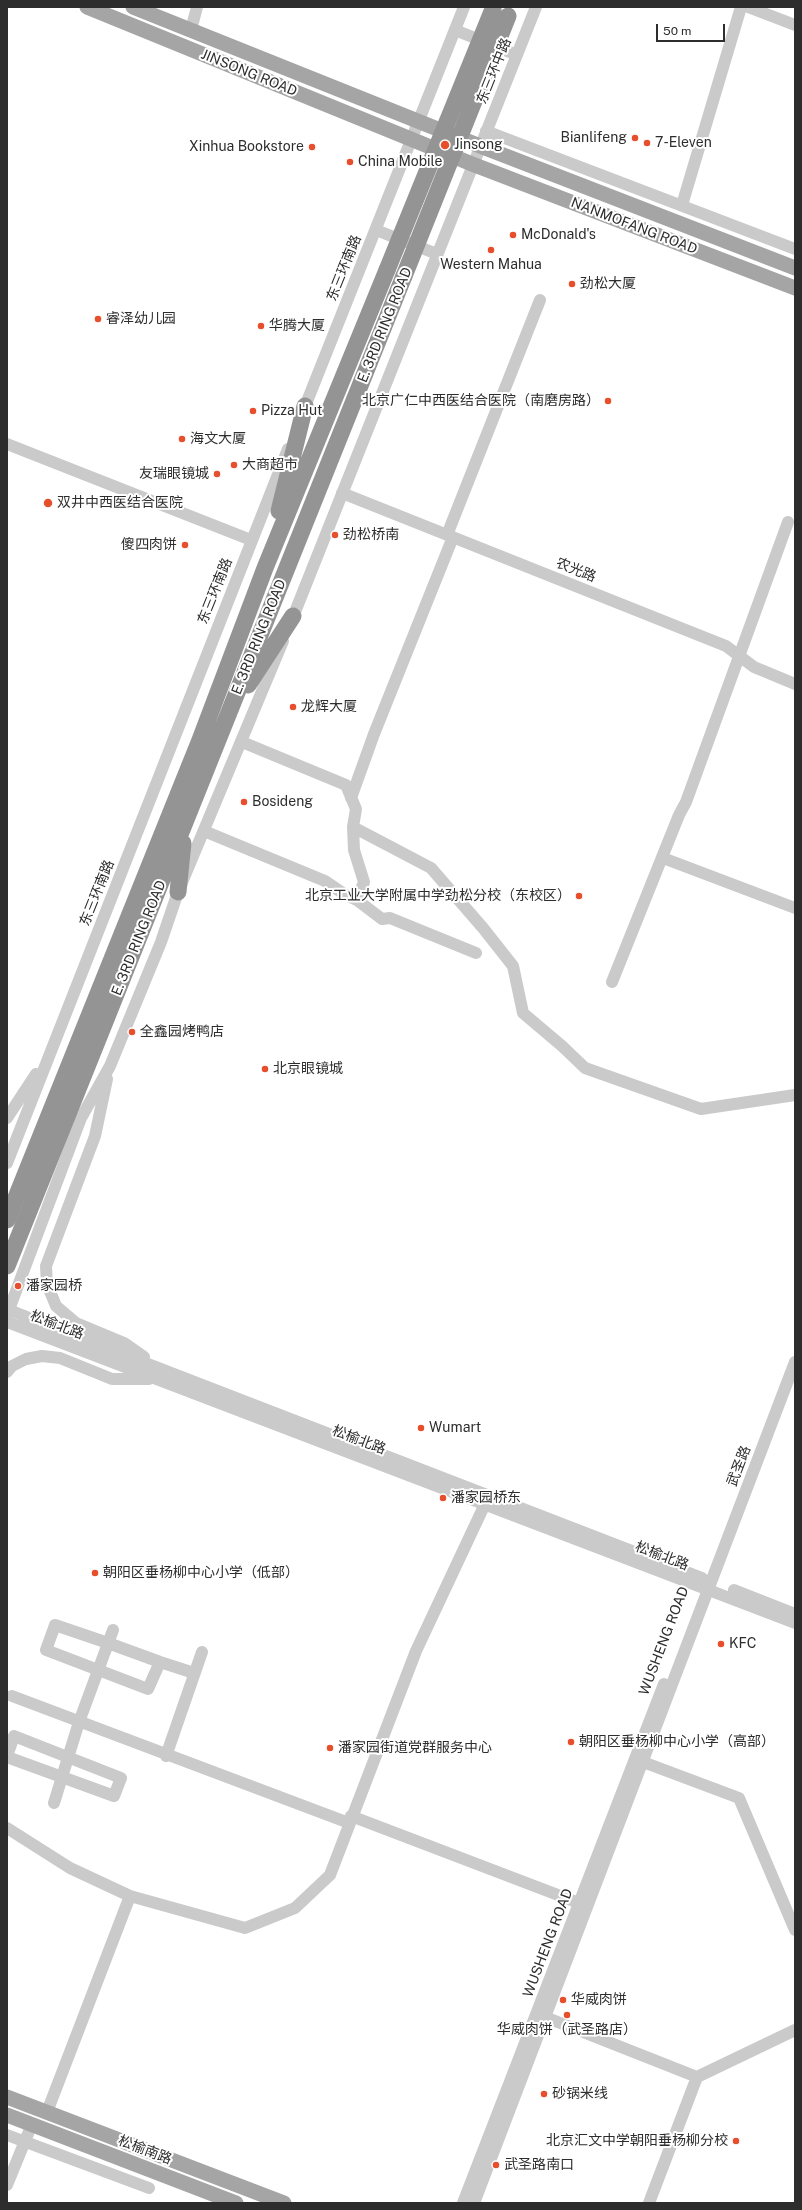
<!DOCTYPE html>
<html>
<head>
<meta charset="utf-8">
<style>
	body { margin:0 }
	#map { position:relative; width:802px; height:2210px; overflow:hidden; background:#fff; font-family:"Public Sans",sans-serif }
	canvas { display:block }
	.frame { position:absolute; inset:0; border:8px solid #2d2d2d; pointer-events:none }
	.scale { position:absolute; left:656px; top:24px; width:69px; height:18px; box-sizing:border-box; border:2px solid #2d2d2d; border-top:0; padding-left:5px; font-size:12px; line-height:14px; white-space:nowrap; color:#2d2d2d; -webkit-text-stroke:3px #fff; paint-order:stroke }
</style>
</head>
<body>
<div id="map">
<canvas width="802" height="2210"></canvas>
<div class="frame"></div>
<div class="scale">50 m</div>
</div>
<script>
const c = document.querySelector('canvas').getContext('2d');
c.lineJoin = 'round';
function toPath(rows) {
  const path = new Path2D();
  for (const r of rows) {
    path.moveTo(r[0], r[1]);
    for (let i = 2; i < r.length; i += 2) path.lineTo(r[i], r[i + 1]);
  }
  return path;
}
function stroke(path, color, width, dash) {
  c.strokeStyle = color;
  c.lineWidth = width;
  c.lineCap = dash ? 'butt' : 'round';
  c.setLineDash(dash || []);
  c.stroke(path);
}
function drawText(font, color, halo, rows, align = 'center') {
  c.font = font + ' "Public Sans","Noto Sans SC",sans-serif';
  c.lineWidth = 4;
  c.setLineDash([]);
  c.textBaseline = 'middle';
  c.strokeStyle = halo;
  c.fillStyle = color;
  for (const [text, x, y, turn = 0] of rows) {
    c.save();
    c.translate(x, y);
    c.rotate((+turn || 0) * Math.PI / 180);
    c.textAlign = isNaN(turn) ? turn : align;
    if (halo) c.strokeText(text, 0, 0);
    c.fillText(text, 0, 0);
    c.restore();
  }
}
stroke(toPath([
	[748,7,795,25],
	[191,30,197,7],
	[455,30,517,55],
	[486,131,795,249],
	[682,205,741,7],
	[376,230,437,254],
	[302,414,464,7],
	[7,444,251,540],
	[342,493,726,646,754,667,795,684],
	[447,535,540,300],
	[291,622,536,7],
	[242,742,346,785,356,809,353,827,431,868,483,928,513,966,523,1013,562,1046,585,1068,701,1109,795,1095],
	[351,798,374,734,453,537],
	[353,827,354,850,364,882,357,900],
	[204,831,325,881,344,894,357,900,382,919,390,918,476,953],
	[663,858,795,908],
	[612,982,679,815,686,802,788,522],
	[107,1079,95,1136,46,1266,47,1284,56,1306,76,1323,124,1343,144,1357],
	[7,1118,36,1074],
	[7,1163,288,449],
	[7,1315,81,1118,110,1066,161,942,178,892,283,641],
	[24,1316,702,1578],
	[7,1322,795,1623],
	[7,1372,12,1366,26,1359,42,1356,60,1358,112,1379,149,1379],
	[734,1590,795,1614],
	[160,1662,148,1689,46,1650,55,1625,108,1643,160,1662,194,1673],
	[12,1696,349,1823],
	[7,1756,14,1736,121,1778,114,1796,7,1757],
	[166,1756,202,1652],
	[643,1762,739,1798,795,1930],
	[54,1803,79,1722,113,1630],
	[351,1816,579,1903],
	[7,1828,70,1868,130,1896,245,1928,295,1908,330,1875,416,1651,485,1504],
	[545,2017,697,2077,795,2030],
	[47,2112,130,1896],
	[7,2135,149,2188],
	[7,2185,32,2124],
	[463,2203,664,1684],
	[474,2203,795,1362],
	[649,2203,697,2077]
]), '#cacaca', 12);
stroke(toPath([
	[87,7,472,164,795,288],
	[133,7,480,146,795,268],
	[7,2097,284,2203],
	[7,2115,236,2203]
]), '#a5a5a5', 15);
stroke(toPath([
	[279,511,305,406],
	[248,685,293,616],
	[178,892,183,843],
	[7,1220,200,740,265,568,387,270],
	[7,1266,404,276]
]), '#949494', 17);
stroke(toPath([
	[7,1309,24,1316]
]), '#cacaca', 12);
stroke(toPath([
	[387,270,493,9],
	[404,276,508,16]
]), '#949494', 17);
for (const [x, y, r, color] of [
	[635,138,4,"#e64e2c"],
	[647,143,4,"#e64e2c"],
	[445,145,5,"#e64e2c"],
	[312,147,4,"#e64e2c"],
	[350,162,4,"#e64e2c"],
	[513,235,4,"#e64e2c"],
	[491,250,4,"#e64e2c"],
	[572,284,4,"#e64e2c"],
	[98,319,4,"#e64e2c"],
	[261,326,4,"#e64e2c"],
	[608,401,4,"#e64e2c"],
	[253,411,4,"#e64e2c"],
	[182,439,4,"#e64e2c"],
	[234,465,4,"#e64e2c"],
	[217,474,4,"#e64e2c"],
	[48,503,5,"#e64e2c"],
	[335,535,4,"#e64e2c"],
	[185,545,4,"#e64e2c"],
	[293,707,4,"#e64e2c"],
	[244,802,4,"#e64e2c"],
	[579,896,4,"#e64e2c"],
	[132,1032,4,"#e64e2c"],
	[265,1069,4,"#e64e2c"],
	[18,1286,4,"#e64e2c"],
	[421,1428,4,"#e64e2c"],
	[443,1498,4,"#e64e2c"],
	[95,1573,4,"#e64e2c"],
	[721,1644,4,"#e64e2c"],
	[571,1742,4,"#e64e2c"],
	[330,1748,4,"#e64e2c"],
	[563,2000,4,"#e64e2c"],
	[567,2015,4,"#e64e2c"],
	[544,2094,4,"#e64e2c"],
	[736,2141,4,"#e64e2c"],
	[496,2165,4,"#e64e2c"]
]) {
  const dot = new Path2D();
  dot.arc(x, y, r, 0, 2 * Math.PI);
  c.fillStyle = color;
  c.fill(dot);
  stroke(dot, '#fff', 1.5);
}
drawText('14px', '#2d2d2d', '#fff', [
	["东三环中路",494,71,-68],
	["JINSONG ROAD",249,73,22],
	["NANMOFANG ROAD",634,226,21],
	["东三环南路",344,268,-68],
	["E. 3RD RING ROAD",385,325,-68],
	["农光路",576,570,22],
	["东三环南路",215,591,-68],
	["E. 3RD RING ROAD",259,637,-68],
	["东三环南路",97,893,-68],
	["E. 3RD RING ROAD",139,938,-68],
	["松榆北路",57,1325,21],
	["松榆北路",359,1440,21],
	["武圣路",739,1466,-69],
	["松榆北路",662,1556,21],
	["WUSHENG ROAD",664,1641,-69],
	["WUSHENG ROAD",548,1943,-69],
	["松榆南路",145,2150,21]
]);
drawText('14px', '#2d2d2d', '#fff', [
	["Bianlifeng",627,138,"right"],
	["7-Eleven",655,143],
	["Jinsong",454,145],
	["Xinhua Bookstore",304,147,"right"],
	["China Mobile",358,162],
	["McDonald's",521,235],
	["Western Mahua",491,265,"center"],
	["劲松大厦",580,284],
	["睿泽幼儿园",106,319],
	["华腾大厦",269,326],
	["北京广仁中西医结合医院（南磨房路）",600,401,"right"],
	["Pizza Hut",261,411],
	["海文大厦",190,439],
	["大商超市",242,465],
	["友瑞眼镜城",209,474,"right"],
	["双井中西医结合医院",57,503],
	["劲松桥南",343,535],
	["傻四肉饼",177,545,"right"],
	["龙辉大厦",301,707],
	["Bosideng",252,802],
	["北京工业大学附属中学劲松分校（东校区）",571,896,"right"],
	["全鑫园烤鸭店",140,1032],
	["北京眼镜城",273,1069],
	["潘家园桥",26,1286],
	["Wumart",429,1428],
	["潘家园桥东",451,1498],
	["朝阳区垂杨柳中心小学（低部）",103,1573],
	["KFC",729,1644],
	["朝阳区垂杨柳中心小学（高部）",579,1742],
	["潘家园街道党群服务中心",338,1748],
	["华威肉饼",571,2000],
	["华威肉饼（武圣路店）",567,2030,"center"],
	["砂锅米线",552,2094],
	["北京汇文中学朝阳垂杨柳分校",728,2141,"right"],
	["武圣路南口",504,2165]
], 'left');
</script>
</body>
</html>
